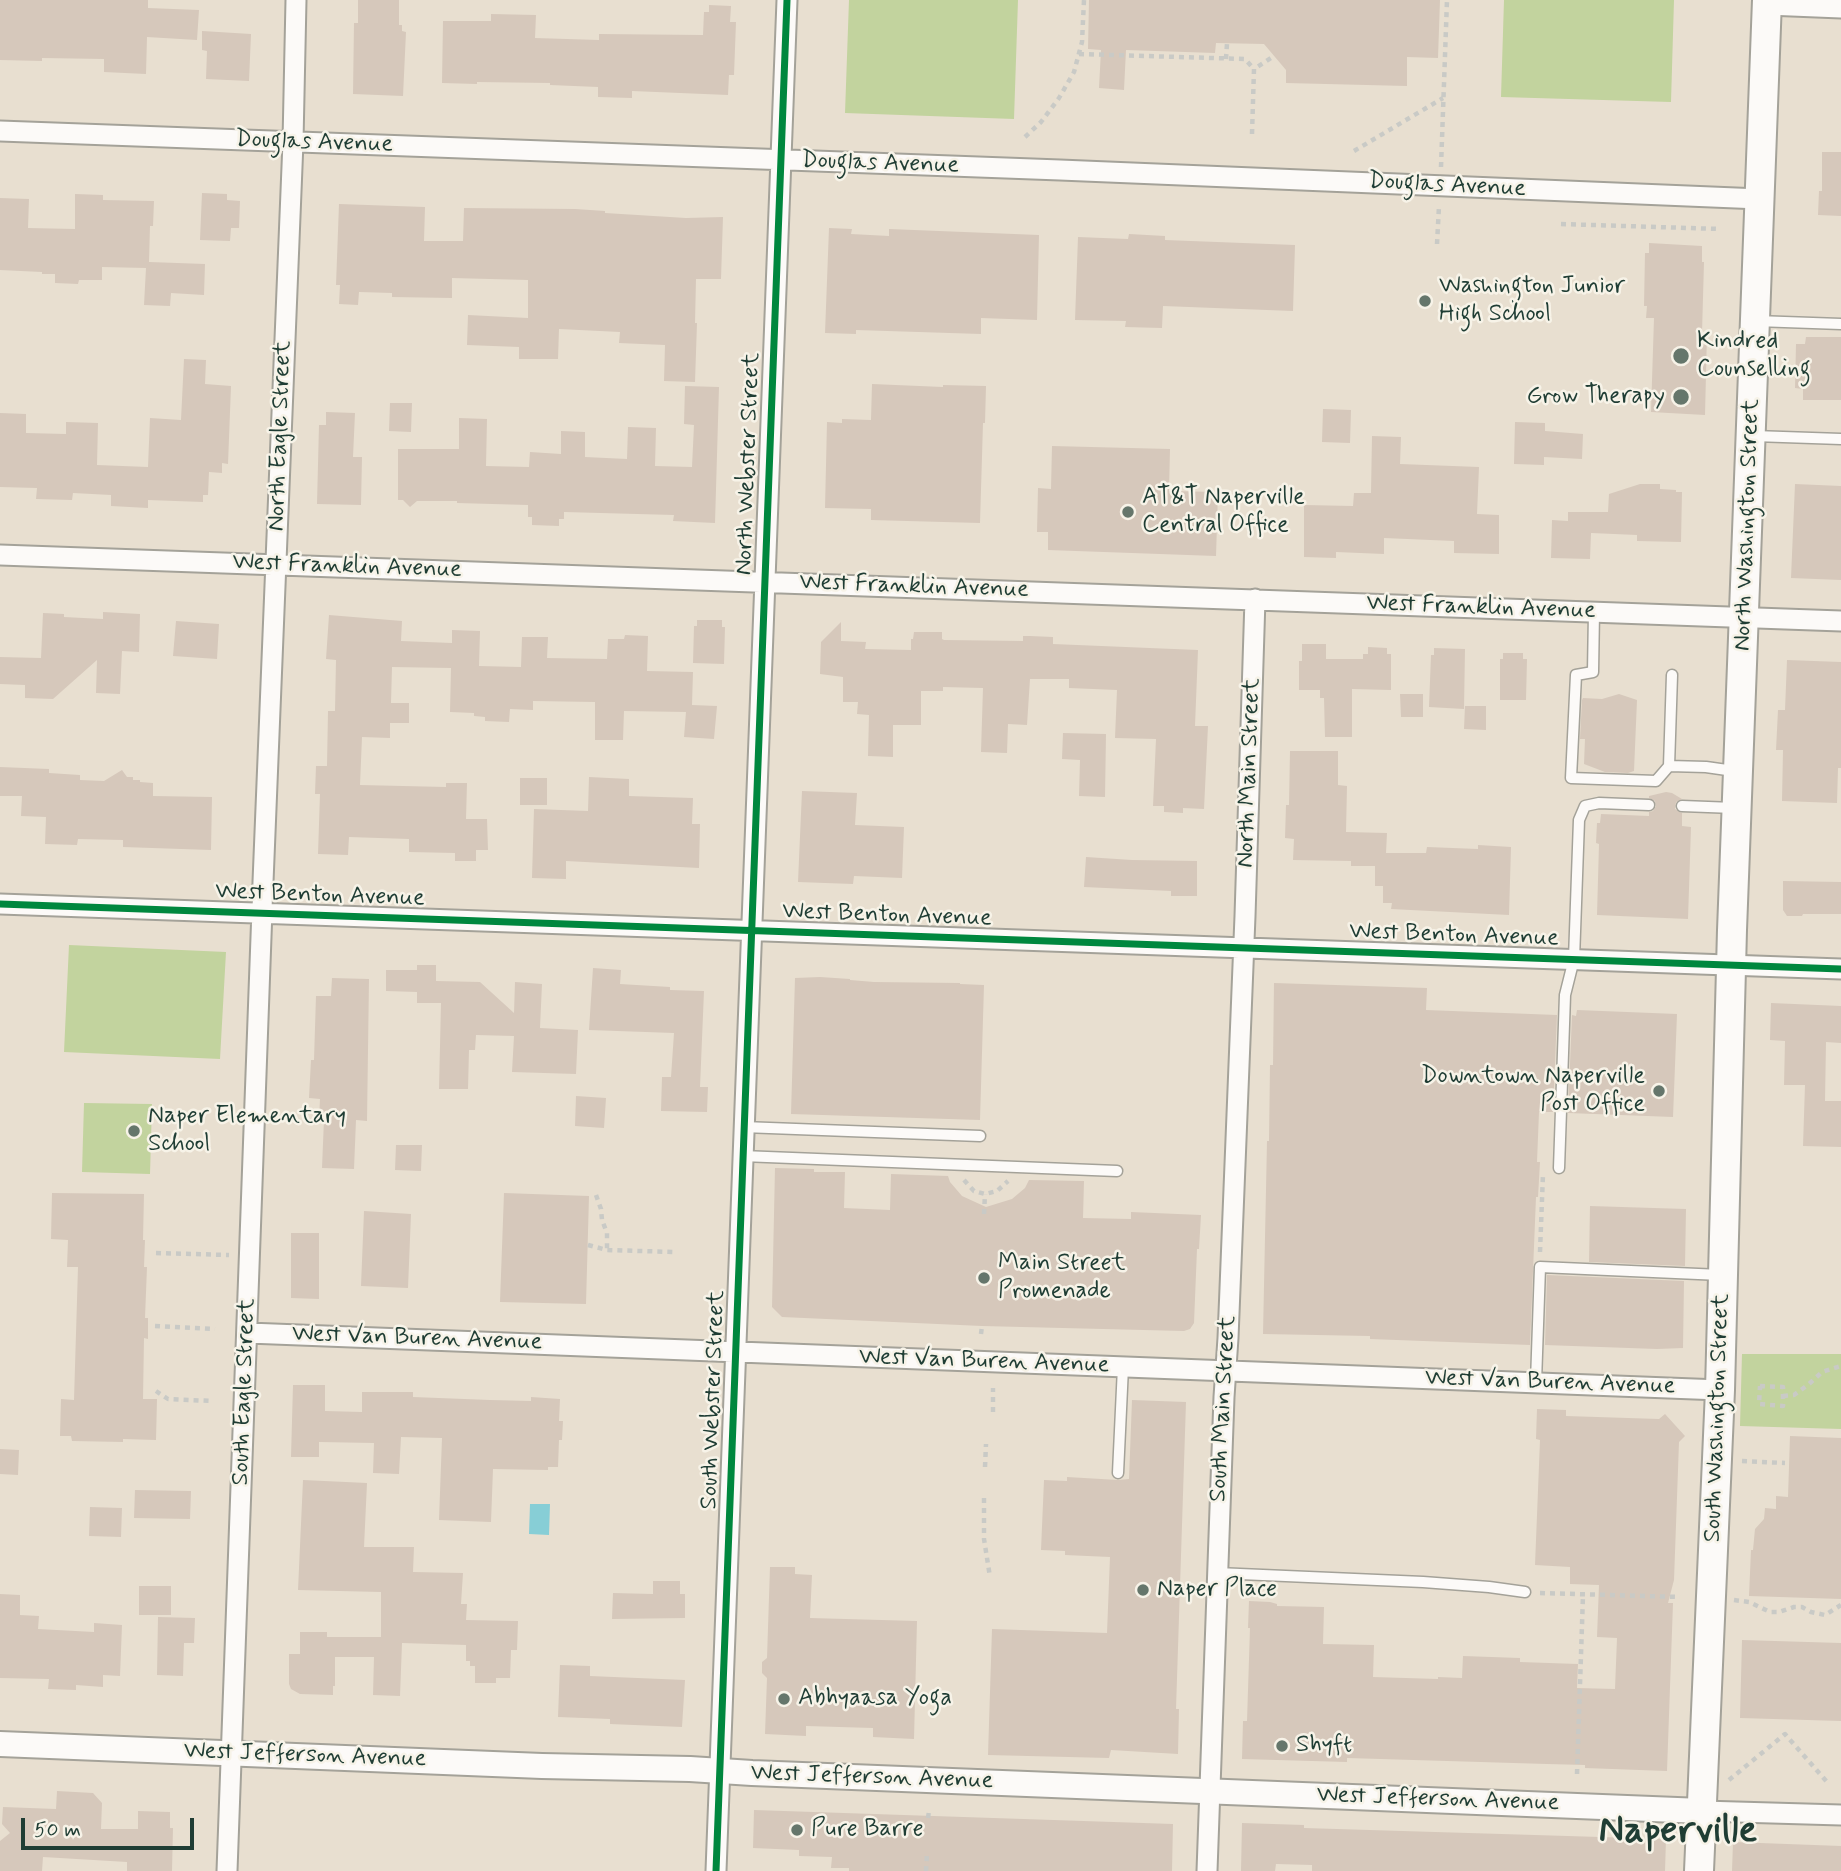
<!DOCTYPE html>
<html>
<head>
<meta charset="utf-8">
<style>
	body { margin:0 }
	#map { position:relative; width:1841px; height:1871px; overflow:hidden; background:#e8dfd0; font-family:Mynerve,sans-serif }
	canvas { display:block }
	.scale { position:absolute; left:21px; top:1818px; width:173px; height:32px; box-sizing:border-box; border:4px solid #1f3d34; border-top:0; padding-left:9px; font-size:21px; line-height:24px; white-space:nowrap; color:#1f3d34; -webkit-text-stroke:5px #f7f3e8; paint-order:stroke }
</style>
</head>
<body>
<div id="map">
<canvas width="1841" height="1871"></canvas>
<div class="scale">50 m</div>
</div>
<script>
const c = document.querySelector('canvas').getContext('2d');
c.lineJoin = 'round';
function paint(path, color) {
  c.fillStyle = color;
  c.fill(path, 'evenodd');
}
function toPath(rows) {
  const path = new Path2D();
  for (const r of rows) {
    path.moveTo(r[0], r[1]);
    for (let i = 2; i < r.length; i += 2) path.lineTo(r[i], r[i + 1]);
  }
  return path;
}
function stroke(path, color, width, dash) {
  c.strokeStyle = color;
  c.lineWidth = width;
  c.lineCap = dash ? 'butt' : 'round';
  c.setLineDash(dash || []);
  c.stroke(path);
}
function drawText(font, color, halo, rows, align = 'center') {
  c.font = font + ' Mynerve,sans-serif';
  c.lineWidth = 5;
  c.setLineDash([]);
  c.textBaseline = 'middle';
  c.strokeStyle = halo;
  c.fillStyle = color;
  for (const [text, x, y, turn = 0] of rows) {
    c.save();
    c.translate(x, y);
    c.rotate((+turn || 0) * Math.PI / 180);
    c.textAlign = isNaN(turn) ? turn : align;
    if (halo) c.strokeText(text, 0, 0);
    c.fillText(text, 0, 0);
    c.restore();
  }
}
paint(toPath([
	[849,0,1018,0,1014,119,845,113],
	[1504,0,1674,0,1671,102,1501,97],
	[69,945,226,952,220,1059,64,1052],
	[84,1103,152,1104,150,1174,82,1172],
	[1742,1354,1841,1354,1841,1429,1740,1426]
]), '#c2d39e');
paint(toPath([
	[530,1504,550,1504,549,1535,529,1534]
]), '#87ced6');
paint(toPath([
	[0,0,148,0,148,8,199,10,197,40,147,37,146,74,104,72,104,59,42,58,42,61,0,60],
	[358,0,399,0,399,25,402,25,402,31,406,32,403,96,353,94,354,23,358,23],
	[1089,0,1440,0,1438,58,1407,57,1407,86,1286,83,1286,70,1264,44,1216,43,1215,53,1126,50,1124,90,1099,88,1101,50,1088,49],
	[709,5,731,6,730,22,736,22,734,75,729,75,728,95,632,91,632,98,598,97,598,87,550,85,550,83,477,82,477,84,442,83,443,21,491,21,491,14,536,15,535,38,599,40,599,34,703,35,704,12,709,12],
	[202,31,251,34,249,81,206,79,207,51,202,50],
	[1822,152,1841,152,1841,216,1818,215,1819,191,1822,191],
	[202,193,227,194,227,200,240,201,239,228,231,228,230,241,200,240],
	[75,194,103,195,103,200,154,201,153,226,150,226,149,262,205,264,204,295,171,293,170,306,144,305,146,268,102,267,102,280,79,280,78,284,55,283,55,274,42,274,42,272,0,270,0,198,29,199,28,228,75,229],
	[339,204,425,207,424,241,463,241,464,208,575,209,605,211,605,213,686,218,723,217,721,279,696,279,695,323,697,323,695,382,664,381,665,345,619,343,620,332,559,329,558,359,519,359,519,347,467,345,468,315,528,318,528,280,452,278,452,298,392,297,392,293,359,292,358,305,339,304,340,285,336,285],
	[829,228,852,229,851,234,889,236,889,229,1039,235,1037,320,981,318,981,334,856,330,856,334,825,333],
	[1129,234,1165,236,1165,240,1295,245,1293,311,1163,306,1162,328,1125,327,1126,321,1075,320,1078,237,1128,239],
	[1649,243,1702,246,1702,262,1704,262,1702,333,1707,333,1705,415,1651,412,1654,318,1646,318,1647,306,1644,306,1645,253,1649,253],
	[1806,337,1841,337,1841,400,1803,400,1803,389,1795,388,1796,344,1805,344],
	[184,359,206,360,205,384,231,386,228,464,222,463,222,473,209,472,208,495,203,495,203,502,148,500,148,508,111,506,111,495,73,493,72,500,36,499,37,488,0,487,0,413,26,414,26,433,66,434,66,422,98,423,97,465,148,467,150,418,181,420],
	[872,384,943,387,943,385,986,386,985,423,983,423,980,523,871,520,871,509,825,508,827,422,842,423,842,419,871,420],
	[685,386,719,387,715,523,673,521,674,515,564,512,564,519,559,519,559,526,532,525,532,517,528,517,528,505,457,503,457,501,417,501,410,507,403,500,398,500,398,449,459,449,459,418,487,419,486,466,529,467,530,452,561,454,561,431,585,432,585,457,627,459,628,427,656,428,655,466,692,467,694,425,684,424],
	[390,403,412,403,411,432,389,431],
	[1323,409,1351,410,1350,443,1322,442],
	[326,412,355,413,353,457,362,457,361,505,317,504,319,425,326,425],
	[1515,422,1545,423,1545,431,1583,434,1582,459,1544,457,1544,465,1514,464],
	[1372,436,1401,437,1400,464,1479,467,1477,514,1499,515,1499,554,1454,553,1454,541,1384,538,1384,554,1336,552,1336,558,1304,557,1304,505,1353,506,1354,493,1371,493],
	[1052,446,1170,449,1169,491,1218,492,1216,556,1048,550,1048,532,1037,532,1038,488,1051,489],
	[1640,484,1660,484,1660,489,1676,490,1676,492,1682,492,1681,542,1637,541,1637,535,1591,533,1590,559,1551,558,1552,520,1568,521,1568,512,1608,512,1609,494],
	[1795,484,1841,486,1841,580,1791,578],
	[103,612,140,614,139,652,122,651,120,694,96,693,97,660,53,699,25,698,25,685,0,684,0,657,41,658,43,613,64,614,64,617,103,619],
	[329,615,402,621,401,641,452,643,452,630,480,631,479,666,521,667,522,637,548,637,547,658,607,659,608,639,624,639,625,635,648,636,647,671,693,672,692,705,717,706,714,739,684,737,686,712,624,711,623,740,595,740,595,702,533,701,533,710,510,709,509,722,485,721,485,717,474,716,474,713,450,712,451,668,392,667,391,703,409,703,409,723,390,723,390,738,362,737,360,785,446,787,446,783,467,783,466,819,487,819,488,850,476,850,476,861,455,861,455,853,409,852,409,839,349,837,348,855,318,854,320,794,315,794,316,766,327,766,328,711,335,711,336,660,326,659],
	[697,620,722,620,722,627,725,627,724,664,693,663,694,626,697,626],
	[176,621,219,624,217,659,173,656],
	[841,622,841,641,866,642,865,649,911,650,911,639,913,639,914,632,942,632,942,639,944,640,1023,641,1023,636,1030,636,1053,637,1053,644,1198,650,1195,726,1208,726,1204,809,1183,808,1183,813,1164,812,1164,806,1153,806,1156,739,1115,738,1117,690,1069,688,1069,679,1030,679,1027,725,1008,724,1007,753,981,752,983,688,943,687,943,691,921,691,921,725,893,725,893,757,868,756,869,715,857,714,858,702,843,702,843,677,820,674,821,642],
	[1302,644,1326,644,1326,659,1363,659,1363,654,1368,654,1368,647,1387,648,1387,654,1391,654,1391,690,1352,689,1352,737,1325,737,1324,698,1320,698,1320,690,1299,690,1299,661,1302,661],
	[1434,648,1465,649,1464,709,1429,707,1431,655,1434,655],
	[1503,653,1523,653,1523,659,1527,659,1526,700,1500,700,1500,659,1503,659],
	[1787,660,1841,662,1841,768,1838,768,1837,803,1782,801,1783,750,1776,750,1778,710,1785,710],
	[1400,694,1423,694,1423,717,1401,717],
	[1619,694,1637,700,1634,771,1628,773,1605,772,1584,764,1585,739,1580,739,1582,700,1583,698,1602,699],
	[1465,706,1486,706,1486,730,1464,729],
	[1063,733,1106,734,1105,797,1079,796,1080,760,1062,759],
	[1290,751,1338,751,1338,785,1347,786,1346,832,1387,833,1386,853,1426,853,1427,847,1478,849,1478,845,1511,847,1509,915,1391,909,1392,903,1383,903,1383,886,1375,886,1375,866,1351,866,1351,861,1293,860,1294,839,1285,838,1286,805,1289,805],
	[0,767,49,769,49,773,80,775,80,780,104,781,122,770,127,777,133,777,133,780,140,780,140,782,153,783,153,796,212,797,211,850,123,847,123,840,78,839,77,845,45,844,46,817,21,816,22,796,0,796],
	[589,777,629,779,629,796,693,798,692,824,700,824,699,868,566,861,566,879,532,878,534,809,588,811],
	[520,778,547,778,547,805,520,805],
	[802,791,857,793,855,825,904,827,902,878,854,876,853,884,798,882],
	[1666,792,1672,793,1682,799,1676,802,1675,809,1682,813,1682,826,1691,827,1688,919,1597,915,1599,844,1596,843,1597,823,1600,823,1601,814,1649,816,1649,812,1653,811,1656,806,1655,801,1649,798,1649,796],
	[1086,857,1132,860,1197,861,1197,896,1171,896,1171,891,1084,887],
	[1783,881,1841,882,1841,914,1803,914,1802,916,1787,916,1783,910],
	[417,965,436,965,436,981,480,982,514,1013,515,982,542,984,540,1028,578,1030,576,1074,512,1072,514,1036,476,1035,475,1050,469,1050,468,1089,439,1089,441,1003,417,1003,417,992,386,991,386,970,417,970],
	[593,968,621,970,620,984,670,987,670,990,704,991,700,1087,708,1087,707,1112,661,1111,662,1077,671,1077,674,1033,589,1030],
	[820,977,850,979,850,980,874,982,960,983,960,984,984,985,980,1120,791,1114,795,978],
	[332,978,369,979,367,1121,356,1120,354,1169,322,1168,324,1119,319,1119,320,1099,309,1098,311,1060,314,1060,316,996,331,996],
	[1274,983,1427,988,1426,1010,1557,1015,1553,1112,1539,1112,1537,1162,1540,1162,1538,1197,1536,1197,1530,1345,1370,1339,1370,1336,1263,1334,1267,1141,1269,1141,1270,1065,1273,1065],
	[1771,1003,1841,1006,1841,1043,1826,1042,1825,1101,1841,1101,1841,1147,1803,1146,1805,1085,1784,1085,1785,1041,1770,1040],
	[1577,1010,1677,1014,1673,1117,1568,1113,1572,1015,1576,1016],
	[576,1096,606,1098,604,1128,575,1126],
	[396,1145,422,1145,421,1171,395,1170],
	[775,1168,814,1169,814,1172,845,1172,844,1208,890,1210,891,1174,948,1176,950,1182,962,1196,986,1207,1012,1199,1025,1188,1029,1180,1084,1181,1083,1218,1131,1219,1131,1212,1201,1215,1199,1249,1197,1249,1194,1323,1190,1329,1184,1331,982,1326,782,1317,772,1307],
	[52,1193,144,1194,143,1240,145,1240,144,1267,147,1267,145,1318,148,1318,148,1339,144,1338,143,1399,157,1399,156,1440,123,1439,123,1442,72,1441,71,1436,60,1436,61,1399,74,1400,78,1267,67,1267,68,1240,51,1239],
	[504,1193,589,1196,586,1304,500,1302],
	[1590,1206,1686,1209,1685,1266,1589,1262],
	[364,1211,411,1214,408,1288,361,1286],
	[291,1233,319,1233,319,1299,291,1298],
	[1547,1275,1684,1281,1683,1348,1657,1349,1545,1345],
	[293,1385,325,1385,325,1411,362,1412,362,1392,413,1392,413,1397,490,1400,531,1401,531,1397,560,1399,559,1421,563,1421,562,1440,559,1440,558,1467,548,1467,548,1470,493,1469,491,1522,439,1520,442,1438,401,1437,399,1474,373,1473,374,1443,319,1442,319,1457,291,1457],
	[1132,1400,1186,1402,1176,1709,1179,1709,1178,1754,1111,1750,1109,1758,988,1755,992,1629,1107,1633,1110,1557,1065,1555,1065,1551,1041,1550,1044,1480,1067,1481,1067,1477,1118,1480,1129,1479],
	[1537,1409,1566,1410,1566,1416,1659,1419,1665,1414,1685,1436,1679,1442,1674,1580,1668,1603,1673,1603,1667,1771,1585,1768,1585,1765,1547,1764,1347,1758,1347,1762,1242,1759,1243,1721,1247,1721,1250,1628,1248,1628,1249,1601,1270,1602,1277,1604,1277,1606,1324,1607,1323,1644,1374,1645,1373,1677,1438,1679,1438,1677,1462,1678,1463,1656,1520,1658,1520,1662,1578,1664,1577,1688,1615,1689,1617,1638,1597,1637,1599,1585,1570,1584,1570,1567,1535,1565,1540,1440,1536,1439],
	[1790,1436,1841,1438,1841,1599,1749,1596,1751,1550,1753,1550,1755,1529,1764,1519,1765,1508,1776,1509,1776,1496,1788,1497],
	[0,1449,19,1450,18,1475,0,1474],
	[303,1480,367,1483,364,1547,414,1547,413,1572,463,1573,461,1604,467,1604,466,1620,518,1621,517,1650,511,1650,510,1678,496,1678,496,1683,475,1683,475,1666,470,1666,470,1661,466,1661,466,1645,402,1643,400,1696,373,1695,374,1657,335,1657,335,1686,333,1686,333,1695,300,1694,291,1689,289,1684,289,1654,300,1654,300,1632,327,1632,327,1637,381,1637,381,1592,298,1590],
	[135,1490,191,1491,190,1519,134,1518],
	[90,1507,122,1508,121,1537,89,1536],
	[770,1567,795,1567,795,1574,812,1575,810,1618,917,1621,914,1739,873,1737,873,1728,806,1726,806,1736,765,1734,767,1678,762,1673,762,1662,767,1658],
	[653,1581,680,1581,680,1594,685,1594,685,1618,612,1619,613,1593,653,1594],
	[139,1586,171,1586,171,1615,139,1615],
	[0,1594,20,1595,20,1615,39,1616,38,1629,94,1632,94,1623,122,1625,120,1676,103,1675,103,1687,76,1685,76,1690,48,1689,49,1679,0,1678],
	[158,1617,195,1618,194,1643,184,1643,183,1676,157,1675],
	[1742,1640,1841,1643,1841,1721,1740,1718],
	[560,1665,590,1666,590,1676,685,1680,682,1727,610,1724,610,1719,558,1717],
	[57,1791,93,1793,102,1803,101,1829,138,1829,138,1811,170,1812,170,1828,173,1828,172,1871,127,1871,127,1862,43,1857,42,1871,0,1871,0,1841,10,1833,2,1824,3,1807,56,1809],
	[754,1810,1173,1824,1172,1871,849,1871,849,1868,831,1868,832,1857,799,1856,799,1850,753,1848],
	[1242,1823,1304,1825,1304,1828,1666,1839,1665,1871,1312,1871,1312,1865,1276,1864,1275,1871,1241,1871],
	[1733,1842,1841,1846,1841,1871,1732,1871]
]), '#d6c8bb');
const service = toPath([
	[1756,321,1841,324],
	[1754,436,1841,439],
	[1594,612,1593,672,1576,675,1571,778,1656,781,1669,766,1672,675],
	[1669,766,1706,767,1734,771],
	[1682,806,1734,808],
	[743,1127,980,1136],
	[742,1156,1117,1171],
	[1559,1168,1565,995,1574,959,1579,820,1585,806,1599,803,1649,805],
	[1536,1382,1540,1267,1721,1275],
	[1118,1473,1123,1367],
	[1217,1573,1423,1582,1489,1587,1525,1592]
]);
const minor = toPath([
	[1767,5,1841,8],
	[0,131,1060,170,1760,199],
	[0,555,1841,621],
	[0,904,1841,969],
	[248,1333,1720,1390],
	[1702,1811,1841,1815],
	[227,1871,263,882,293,142,296,0],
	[716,1871,787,0],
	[1207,1871,1224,1397,1228,1338,1245,916,1255,599]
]);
const tertiary = toPath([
	[0,1744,542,1766,690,1769,752,1773,1702,1811]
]);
const secondary = toPath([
	[1699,1871,1720,1390,1732,930,1767,0]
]);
stroke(service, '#a4a299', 13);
stroke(minor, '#a4a299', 23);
stroke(tertiary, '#a4a299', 28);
stroke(secondary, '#a4a299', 32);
stroke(toPath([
	[1079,54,1245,59,1254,69],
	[1226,59,1227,43],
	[1252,134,1254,69,1274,56],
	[1025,137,1041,122,1059,98,1074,72,1082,42,1084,0],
	[1354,151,1443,98],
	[1441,167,1447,0],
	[1561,224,1720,229],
	[1437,244,1439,206],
	[964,1180,974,1191,985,1194,997,1191,1008,1181],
	[596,1195,601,1209,602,1220,607,1233,607,1250],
	[984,1214,985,1194],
	[588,1245,607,1250,674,1252],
	[1540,1252,1543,1174],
	[156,1253,229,1255],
	[155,1326,215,1329],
	[981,1334,982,1326],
	[1760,1386,1783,1387,1783,1406,1759,1404,1760,1386],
	[156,1391,168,1399,212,1401],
	[1783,1396,1794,1395,1809,1384,1822,1372,1841,1366],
	[993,1412,993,1388],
	[1742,1461,1785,1463],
	[985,1467,986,1444],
	[984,1498,984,1539,990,1577],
	[1540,1593,1680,1597],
	[1734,1600,1749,1602,1770,1612,1779,1612,1794,1607,1802,1607,1811,1612,1825,1615,1841,1605],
	[1577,1774,1583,1595],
	[1729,1780,1785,1734,1827,1782],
	[928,1818,929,1811],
	[926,1871,927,1853]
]), '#c9cac6', 4.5, [5, 5]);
stroke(service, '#fcfaf8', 10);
stroke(minor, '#fcfaf8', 19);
stroke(tertiary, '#fcfaf8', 24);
stroke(secondary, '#fcfaf8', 28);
stroke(toPath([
	[0,904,1841,969],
	[716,1871,787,0]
]), '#00873e', 7);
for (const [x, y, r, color] of [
	[1425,301,7,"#65766b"],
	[1681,356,9,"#65766b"],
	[1681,397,9,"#65766b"],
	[1128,512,7,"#65766b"],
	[1659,1091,7,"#65766b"],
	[134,1131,7,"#65766b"],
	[984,1278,7,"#65766b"],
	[1143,1590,7,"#65766b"],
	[784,1699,7,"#65766b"],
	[1282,1746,7,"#65766b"],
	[797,1830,7,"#65766b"]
]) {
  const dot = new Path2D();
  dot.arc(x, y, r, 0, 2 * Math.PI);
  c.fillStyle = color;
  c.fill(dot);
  stroke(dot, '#f7f3e8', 2.5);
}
drawText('24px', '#1f3d34', '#f7f3e8', [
	["Douglas Avenue",314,143,2],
	["Douglas Avenue",880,164,2],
	["Douglas Avenue",1447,186,3],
	["North Eagle Street",281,436,-88],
	["North Webster Street",749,464,-88],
	["North Washington Street",1748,525,-88],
	["West Franklin Avenue",347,567,2],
	["West Franklin Avenue",914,587,2],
	["West Franklin Avenue",1481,608,2],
	["North Main Street",1250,773,-88],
	["West Benton Avenue",320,896,2],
	["West Benton Avenue",887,916,2],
	["West Benton Avenue",1454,936,2],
	["West Van Buren Avenue",417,1339,2],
	["West Van Buren Avenue",984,1362,2],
	["West Van Buren Avenue",1550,1383,2],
	["South Eagle Street",245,1392,-88],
	["South Webster Street",714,1400,-88],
	["South Main Street",1224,1409,-87],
	["South Washington Street",1718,1418,-88],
	["West Jefferson Avenue",305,1756,2],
	["West Jefferson Avenue",872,1778,2],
	["West Jefferson Avenue",1438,1800,2]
]);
drawText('24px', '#1f3d34', '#f7f3e8', [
	["Washington Junior",1439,287],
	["High School",1439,315],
	["Kindred",1697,342],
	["Counselling",1697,370],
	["Grow Therapy",1665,397,"right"],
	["AT&T Naperville",1142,498],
	["Central Office",1142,526],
	["Downtown Naperville",1645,1077,"right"],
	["Post Office",1645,1105,"right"],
	["Naper Elementary",148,1117],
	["School",148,1145],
	["Main Street",998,1264],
	["Promenade",998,1292],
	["Naper Place",1157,1590],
	["Abhyaasa Yoga",798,1699],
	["Shyft",1296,1746],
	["Pure Barre",811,1830]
], 'left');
drawText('bold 38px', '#1f3d34', '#f7f3e8', [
	["Naperville",1678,1833]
]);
</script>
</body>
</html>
